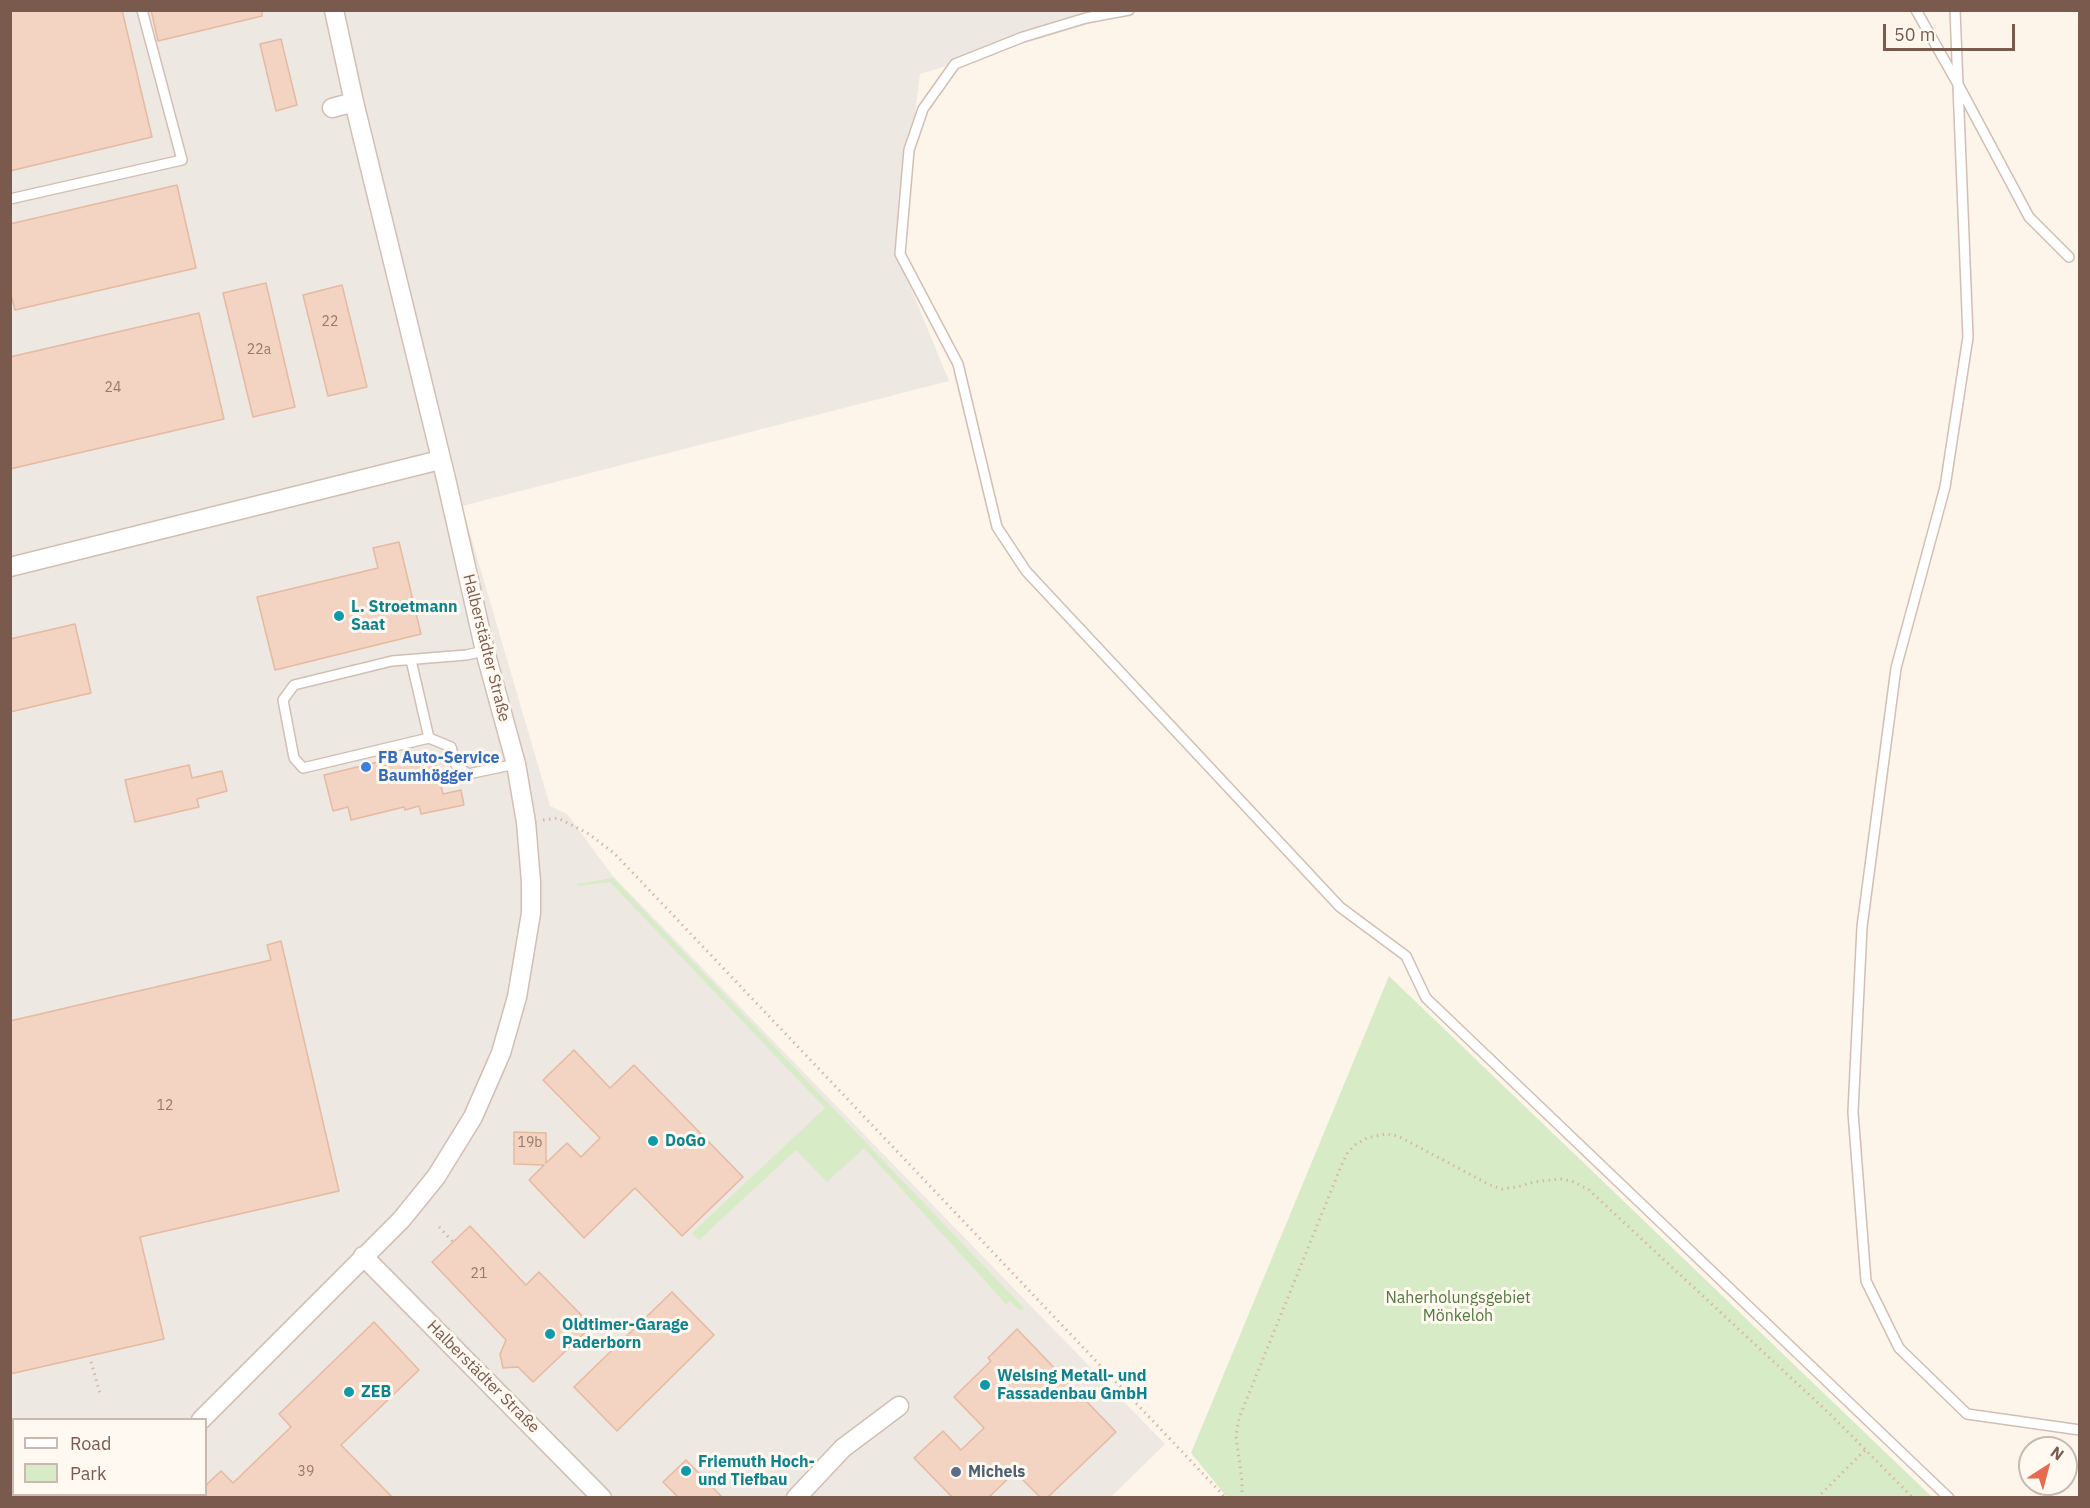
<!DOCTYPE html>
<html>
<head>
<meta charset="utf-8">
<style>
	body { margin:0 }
	#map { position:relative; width:2090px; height:1508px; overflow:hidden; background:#fdf5ea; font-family:"IBM Plex Sans",sans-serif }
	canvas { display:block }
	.frame { position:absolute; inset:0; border:12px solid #795a4c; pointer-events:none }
	.legend { position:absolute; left:12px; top:1418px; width:195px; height:78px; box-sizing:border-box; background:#fff9f1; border:2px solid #c9b9af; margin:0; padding:8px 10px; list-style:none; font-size:18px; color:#795a4c }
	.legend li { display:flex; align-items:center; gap:12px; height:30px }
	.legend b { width:30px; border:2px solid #c9b9af }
	.north { position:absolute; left:2018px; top:1436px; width:60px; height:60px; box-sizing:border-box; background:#fff9f1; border:2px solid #c9b9af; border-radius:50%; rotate:36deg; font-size:16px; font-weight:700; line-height:24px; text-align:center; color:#795a4c }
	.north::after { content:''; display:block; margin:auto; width:21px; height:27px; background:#e76b4f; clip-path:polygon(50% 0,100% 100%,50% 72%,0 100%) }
	.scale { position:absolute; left:1883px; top:24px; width:132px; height:27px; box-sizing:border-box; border:3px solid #795a4c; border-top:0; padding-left:8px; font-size:18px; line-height:21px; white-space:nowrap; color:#795a4c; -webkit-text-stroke:4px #fff9f1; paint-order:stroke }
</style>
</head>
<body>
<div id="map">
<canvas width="2090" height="1508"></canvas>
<div class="frame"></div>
<ul class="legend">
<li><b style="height:8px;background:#fff"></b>Road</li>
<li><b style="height:16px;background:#d8ebc7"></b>Park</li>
</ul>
<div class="north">N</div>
<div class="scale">50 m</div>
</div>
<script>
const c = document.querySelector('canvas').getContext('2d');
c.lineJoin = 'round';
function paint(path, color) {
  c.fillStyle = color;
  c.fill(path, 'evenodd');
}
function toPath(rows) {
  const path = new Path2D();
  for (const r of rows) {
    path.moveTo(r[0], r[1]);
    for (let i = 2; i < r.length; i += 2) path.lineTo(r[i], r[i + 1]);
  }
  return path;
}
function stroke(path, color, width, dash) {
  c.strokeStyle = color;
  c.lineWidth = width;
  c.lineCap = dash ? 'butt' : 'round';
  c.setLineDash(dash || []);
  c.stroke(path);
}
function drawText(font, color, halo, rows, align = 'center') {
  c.font = font + ' "IBM Plex Sans",sans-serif';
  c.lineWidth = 6;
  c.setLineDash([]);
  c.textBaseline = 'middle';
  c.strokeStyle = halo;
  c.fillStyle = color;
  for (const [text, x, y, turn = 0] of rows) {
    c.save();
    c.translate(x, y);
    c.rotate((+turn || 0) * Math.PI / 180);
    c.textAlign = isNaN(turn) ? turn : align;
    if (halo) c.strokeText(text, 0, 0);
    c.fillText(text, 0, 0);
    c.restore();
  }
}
paint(toPath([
	[10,11,1133,11,920,74,897,254,949,381,462,506,550,806,567,814,612,875,1165,1444,1111,1497,11,1497],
	[14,1420,206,1420,206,1494,14,1494]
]), '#eee8e3');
paint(toPath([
	[613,878,1024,1308,1020,1311,1010,1301,1006,1304,864,1148,827,1182,796,1150,699,1240,692,1233,825,1108,610,882,578,886,577,884],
	[1389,976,1932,1497,1227,1497,1191,1453]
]), '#d8ebc7');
const building = toPath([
	[10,10,122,10,152,137,10,171,10,10],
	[151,10,262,10,262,16,158,41,151,10],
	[281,39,297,105,276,111,260,44,281,39],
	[177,185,196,268,15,310,10,291,10,224,177,185],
	[266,283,295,407,253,417,223,293,266,283],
	[342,285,367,387,328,396,303,295,342,285],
	[199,313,224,419,10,469,10,357,199,313],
	[399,542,421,634,275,670,257,597,378,568,373,548,399,542],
	[75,624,91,693,10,712,10,639,75,624],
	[434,754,443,794,461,790,464,805,421,814,419,806,405,810,404,807,351,820,348,807,333,811,324,775,382,761,383,766,434,754],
	[189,765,192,778,222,771,227,791,197,799,199,807,135,822,125,780,189,765],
	[281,941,339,1191,140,1237,164,1339,10,1374,10,1021,271,960,267,945,281,941],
	[574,1050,610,1088,634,1065,743,1177,682,1236,635,1188,584,1238,529,1180,544,1165,514,1164,514,1132,546,1133,546,1163,567,1143,581,1157,600,1138,543,1080,574,1050],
	[470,1226,526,1285,539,1272,592,1326,533,1382,518,1367,503,1368,500,1354,506,1340,432,1262,470,1226],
	[672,1292,714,1335,617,1431,574,1387,672,1292],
	[374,1322,419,1370,341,1445,392,1497,206,1497,206,1485,221,1471,233,1483,291,1427,279,1414,374,1322],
	[1017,1329,1116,1432,1048,1497,1040,1497,1015,1472,989,1497,952,1497,914,1458,943,1431,961,1450,984,1428,954,1397,991,1361,988,1358,1017,1329],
	[686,1460,722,1497,678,1497,663,1482,686,1460]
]);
paint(building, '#f3d3c1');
stroke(building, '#e6b9a1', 1.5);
const lane = toPath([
	[1129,10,1086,18,1023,37,955,64,923,109,909,150,900,254,958,364,997,527,1026,571,1340,907,1406,956,1426,998,1949,1498],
	[1916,10,1959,86,2029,217,2069,257],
	[1955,10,1968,337,1945,487,1896,668,1862,927,1853,1112,1866,1281,1899,1348,1967,1414,2080,1430],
	[10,199,182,160,142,10],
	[485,651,466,655,392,661,294,685,283,700,294,758,303,768,429,738,451,747,456,765,468,774,516,764],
	[411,660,429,738]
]);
const street = toPath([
	[332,108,354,102],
	[10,567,440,460],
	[363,1256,602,1498],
	[201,1420,401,1220,436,1177,473,1117,501,1053,517,997,531,913,531,882,526,822,516,764,485,651,447,483,354,102,334,10],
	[121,1498,124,1494],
	[796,1498,843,1448,899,1406]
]);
stroke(lane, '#d2beb2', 12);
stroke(street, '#d2beb2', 21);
stroke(toPath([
	[543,820,558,818,589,834,615,854,1226,1498],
	[439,1227,453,1242],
	[91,1362,100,1393],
	[1242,1498,1242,1481,1236,1436,1239,1418,1342,1164,1348,1152,1356,1144,1367,1138,1385,1134,1398,1136,1490,1185,1502,1189,1517,1187,1534,1182,1560,1179,1572,1181,1589,1190,1831,1415,1913,1498],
	[1817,1498,1865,1450]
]), '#d8b6a4', 3, [1.5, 4.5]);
stroke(lane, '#fff', 9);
stroke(street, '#fff', 18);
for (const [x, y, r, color] of [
	[339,616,6,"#0f9aa8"],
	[366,767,6,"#3f7fe0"],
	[653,1141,6,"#0f9aa8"],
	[550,1334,6,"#0f9aa8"],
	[985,1385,6,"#0f9aa8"],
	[349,1392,6,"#0f9aa8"],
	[686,1471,6,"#0f9aa8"],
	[956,1472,6,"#5c6f8a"]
]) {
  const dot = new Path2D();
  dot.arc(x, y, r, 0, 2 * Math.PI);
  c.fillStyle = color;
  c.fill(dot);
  stroke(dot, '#fff9f1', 2);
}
drawText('14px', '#987869', null, [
	["22",330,322],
	["22a",259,350],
	["24",113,388],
	["12",165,1106],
	["19b",530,1143],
	["21",479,1274],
	["39",306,1472]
]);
drawText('bold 16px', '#0d838f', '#fff9f1', [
	["L. Stroetmann",351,607],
	["Saat",351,625],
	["DoGo",665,1141],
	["Oldtimer-Garage",562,1325],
	["Paderborn",562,1343],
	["Welsing Metall- und",997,1376],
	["Fassadenbau GmbH",997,1394],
	["ZEB",361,1392],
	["Friemuth Hoch-",698,1462],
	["und Tiefbau",698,1480]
], 'left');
drawText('16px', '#795a4c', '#fff9f1', [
	["Halberstädter Straße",486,648,76],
	["Halberstädter Straße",483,1377,45]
]);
drawText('bold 16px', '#366cbe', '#fff9f1', [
	["FB Auto-Service",378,758],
	["Baumhögger",378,776]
], 'left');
drawText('16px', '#537941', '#fff9f1', [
	["Naherholungsgebiet",1458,1298],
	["Mönkeloh",1458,1316]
]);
drawText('bold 16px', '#4e5e75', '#fff9f1', [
	["Michels",968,1472]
], 'left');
</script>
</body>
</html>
